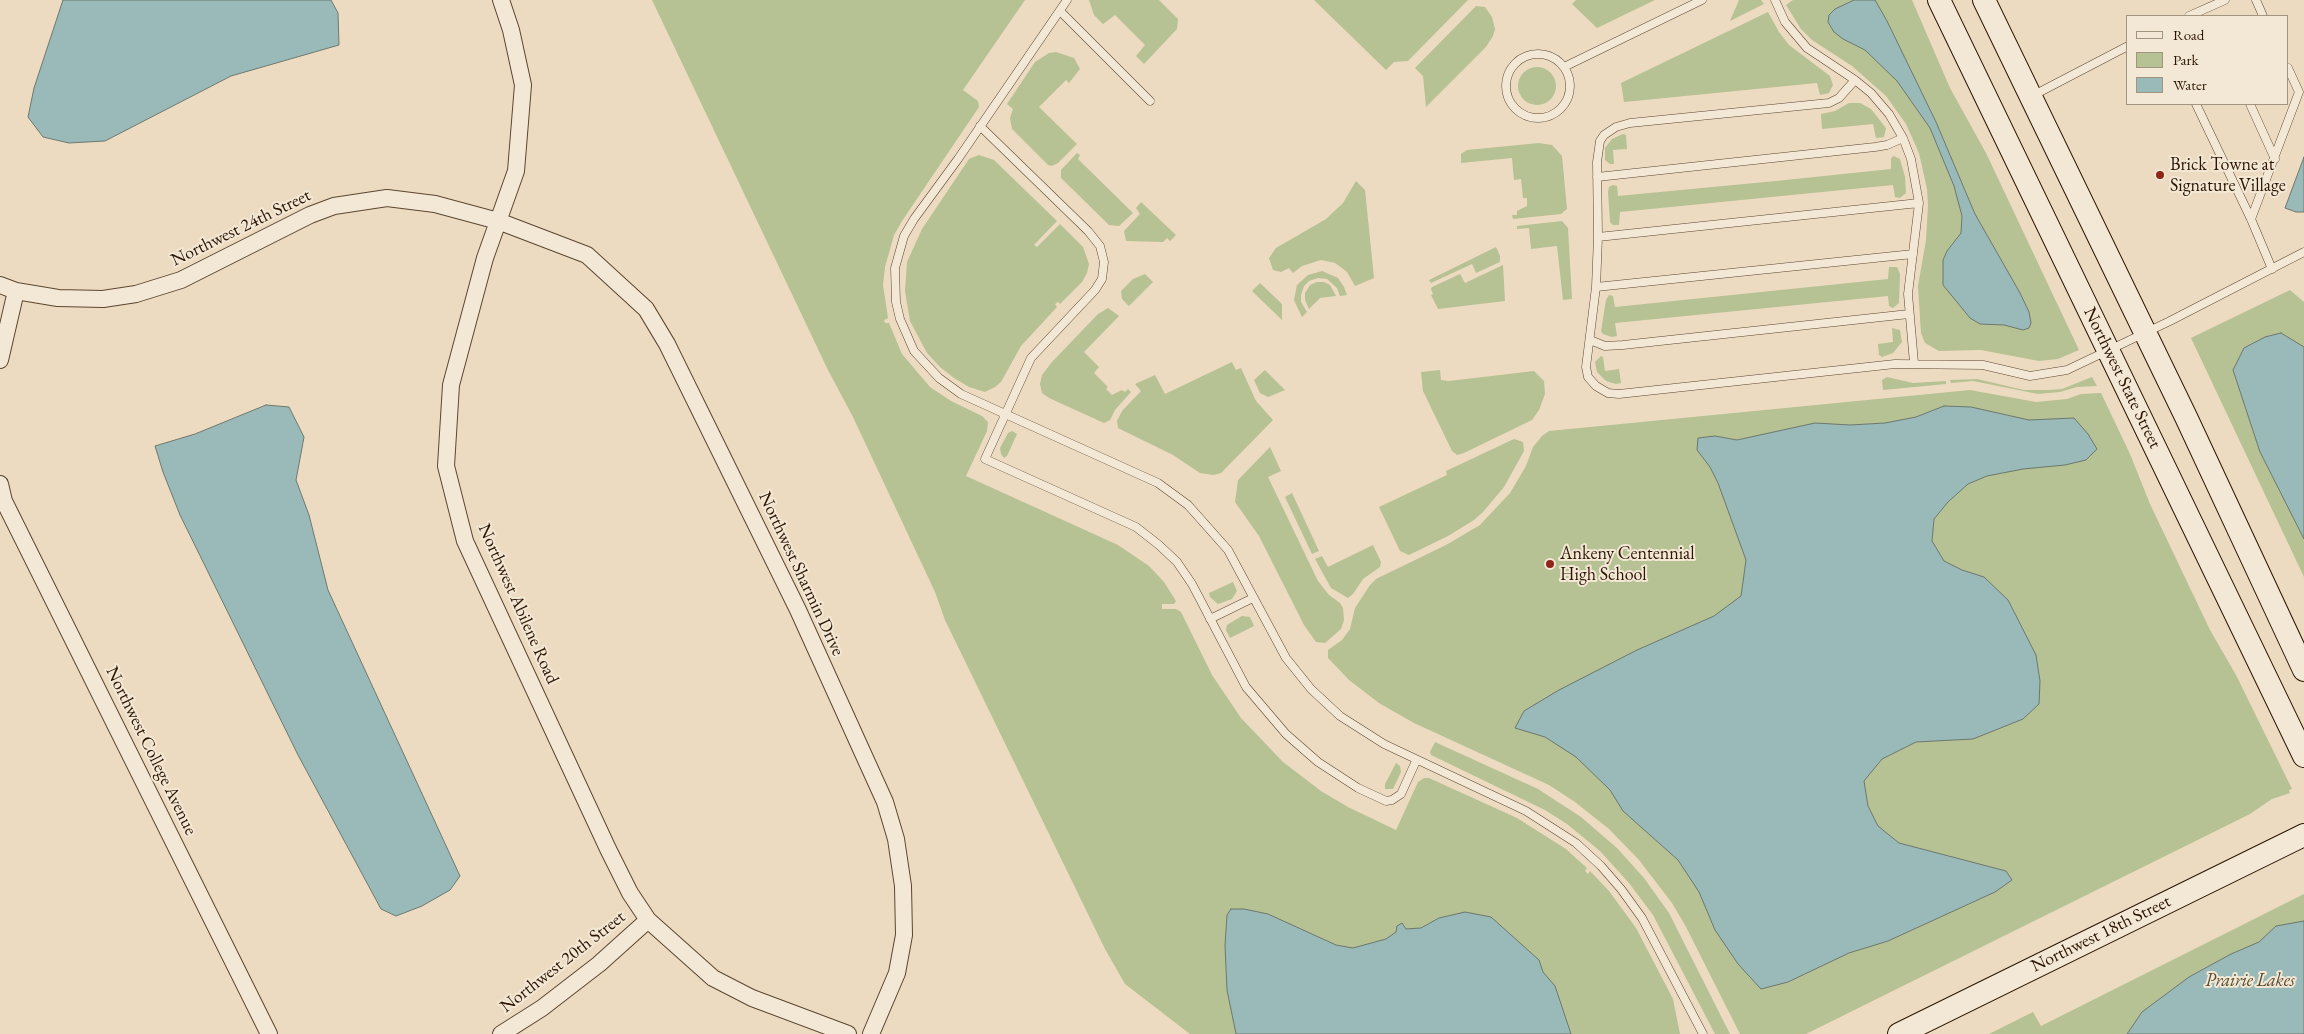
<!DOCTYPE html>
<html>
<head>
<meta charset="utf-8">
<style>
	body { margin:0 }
	#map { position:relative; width:2304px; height:1034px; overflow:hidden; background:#ecdbc0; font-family:"EB Garamond",serif }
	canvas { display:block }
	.legend { position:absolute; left:2126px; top:15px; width:162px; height:90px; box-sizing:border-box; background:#f3e8d6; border:1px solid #a39480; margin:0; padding:6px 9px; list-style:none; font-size:15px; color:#2c1500 }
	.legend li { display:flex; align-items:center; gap:10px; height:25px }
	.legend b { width:25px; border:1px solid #a39480 }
</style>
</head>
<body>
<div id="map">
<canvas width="2304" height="1034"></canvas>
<ul class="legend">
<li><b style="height:6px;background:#f3e8d6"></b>Road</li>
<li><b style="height:14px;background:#b6c194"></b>Park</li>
<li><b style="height:14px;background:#99bab8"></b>Water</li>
</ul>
</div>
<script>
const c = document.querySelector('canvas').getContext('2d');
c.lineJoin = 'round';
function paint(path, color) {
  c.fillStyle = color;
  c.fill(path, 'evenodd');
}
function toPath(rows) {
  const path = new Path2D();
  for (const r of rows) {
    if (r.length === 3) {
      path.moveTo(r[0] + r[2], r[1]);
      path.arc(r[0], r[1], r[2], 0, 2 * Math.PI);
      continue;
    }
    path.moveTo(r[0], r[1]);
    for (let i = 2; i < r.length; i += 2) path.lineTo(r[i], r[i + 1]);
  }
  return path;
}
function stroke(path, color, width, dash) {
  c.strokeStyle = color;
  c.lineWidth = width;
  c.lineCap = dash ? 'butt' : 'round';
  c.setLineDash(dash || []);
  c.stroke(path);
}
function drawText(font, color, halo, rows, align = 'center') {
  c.font = font + ' "EB Garamond",serif';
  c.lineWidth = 4;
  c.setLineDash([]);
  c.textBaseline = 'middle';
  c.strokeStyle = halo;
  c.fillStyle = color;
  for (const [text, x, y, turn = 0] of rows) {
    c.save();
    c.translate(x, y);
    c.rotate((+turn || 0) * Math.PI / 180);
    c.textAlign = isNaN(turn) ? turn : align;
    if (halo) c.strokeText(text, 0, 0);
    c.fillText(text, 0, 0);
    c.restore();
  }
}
paint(toPath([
	[652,0,1025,0,963,90,978,101,979,107,902,221,894,235,885,267,883,285,888,318,884,320,885,323,889,323,902,354,930,387,951,401,982,416,988,422,987,431,966,476,1118,545,1149,566,1164,582,1176,601,1174,604,1162,604,1162,609,1176,609,1181,612,1212,675,1241,718,1283,762,1321,791,1348,807,1396,830,1418,782,1424,778,1429,778,1517,818,1566,849,1587,868,1585,871,1588,874,1590,871,1609,891,1636,928,1673,999,1680,1034,1190,1034,1125,984,1105,949,945,620,935,592,853,417,828,370],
	[1089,0,1159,0,1178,19,1177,29,1144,64,1136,56,1145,45,1115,15,1103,24,1094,15],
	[1314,0,1468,0,1408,61,1394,62,1386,70],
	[1576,0,1655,0,1597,28,1572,4],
	[1739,0,1761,0,1764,4,1730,21],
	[1793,0,1912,0,1950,88,1986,153,2079,350,2058,359,2039,361,1981,350,1939,351,1925,343,1921,333,1918,286,1926,240,1928,206,1927,189,1919,153,1906,124,1886,96,1852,66,1812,40,1801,29,1786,5],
	[1476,6,1485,7,1492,17,1495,29,1493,36,1486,47,1426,107,1423,76,1415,68],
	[1768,12,1779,32,1789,45,1830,76,1833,85,1829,93,1820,95,1817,83,1624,102,1621,83],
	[1056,52,1074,58,1080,69,1069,83,1066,80,1039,107,1077,144,1058,163,1052,166,1048,165,1012,129,1010,118,1013,109,1007,104,1035,62,1049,53],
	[1537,86,19],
	[1849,103,1860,103,1871,109,1886,128,1884,137,1876,138,1873,124,1822,129,1821,114,1835,111],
	[1623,134,1626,135,1627,149,1613,150,1614,164,1610,164,1605,160,1605,148,1612,139],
	[1539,143,1552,145,1562,156,1567,209,1561,214,1513,219,1512,215,1517,215,1517,211,1527,206,1527,198,1523,198,1521,179,1514,180,1512,158,1461,163,1461,154,1467,150],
	[1077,153,1080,155,1078,159,1133,213,1119,226,1109,225,1061,178,1061,170],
	[979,155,994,160,1057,221,1034,245,1037,247,1060,224,1083,247,1089,264,1087,273,1082,282,1060,304,1058,302,1055,304,1057,307,1021,346,1001,382,995,387,985,392,969,387,954,378,940,367,927,353,910,321,905,291,907,262,922,229,969,159],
	[1894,156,1900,159,1905,177,1906,193,1900,198,1895,197,1893,185,1620,212,1619,225,1613,225,1610,222,1608,192,1609,187,1613,185,1617,186,1618,196,1776,181,1891,169,1891,158],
	[1356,181,1365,190,1374,278,1355,286,1347,272,1342,268,1335,263,1321,260,1302,266,1293,273,1289,268,1281,272,1273,270,1269,258,1276,248,1326,219,1343,203],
	[1141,202,1176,235,1170,241,1167,238,1163,242,1126,241,1124,231,1140,214,1136,208],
	[1562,221,1568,228,1572,299,1563,300,1557,246,1531,249,1529,228,1517,229,1517,226],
	[1496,247,1500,256,1500,262,1476,273,1472,264,1431,283,1429,280],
	[1503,265,1505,301,1438,309,1431,295,1433,294,1431,289,1432,287,1460,274,1465,283],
	[1889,267,1897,267,1900,274,1899,303,1893,308,1889,306,1888,296,1615,323,1617,336,1612,337,1603,334,1601,331,1606,300,1609,295,1613,296,1615,307,1888,279],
	[1322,271,1338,278,1344,287,1347,295,1340,296,1337,288,1327,279,1318,278,1309,281,1304,286,1301,295,1301,302,1307,312,1302,317,1294,300,1297,285,1308,275],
	[1145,274,1153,282,1129,306,1122,299,1121,291,1133,279],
	[1317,282,1324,282,1330,285,1336,296,1320,298,1309,309,1305,300,1305,293,1310,285],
	[1260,283,1282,304,1282,320,1252,291],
	[2290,290,2304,302,2304,577,2191,338],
	[1108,308,1119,316,1084,352,1099,367,1094,373,1108,387,1106,389,1112,395,1122,390,1125,392,1128,389,1131,392,1115,410,1110,420,1104,423,1049,398,1042,393,1040,384,1042,375,1052,362,1098,314],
	[1892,328,1900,330,1902,342,1893,353,1882,357,1879,355,1878,344,1893,342],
	[1601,356,1603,357,1605,371,1619,369,1621,383,1616,384,1606,381,1597,372,1595,362],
	[1232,362,1236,370,1241,368,1256,401,1273,420,1221,473,1213,475,1200,473,1173,455,1118,428,1117,421,1122,411,1141,391,1135,384,1155,375,1165,394],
	[1265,370,1285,390,1268,397,1260,393,1254,380],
	[1440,370,1441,380,1449,381,1534,371,1544,381,1545,394,1539,410,1532,420,1464,453,1457,455,1452,451,1423,391,1421,372],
	[1887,377,1913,383,1946,381,1946,384,1883,390,1882,380],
	[2092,377,2097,386,2077,387,2060,392,2038,394,1973,381,1951,383,1950,380,1977,379,2024,390,2049,390,2062,389],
	[1970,390,2036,402,2067,399,2081,394,2101,393,2130,454,2150,504,2210,630,2236,675,2292,789,2289,790,2290,793,2272,799,2250,814,1806,1034,1740,1034,1685,925,1672,903,1639,860,1609,829,1575,802,1549,785,1414,723,1379,703,1349,680,1328,658,1328,650,1342,640,1350,629,1355,608,1370,585,1376,579,1446,545,1480,525,1510,493,1526,466,1533,447,1542,436,1549,431],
	[1012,431,1017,434,1007,456,1004,458,1001,454,1000,448,1008,433],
	[1514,439,1523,442,1524,451,1504,487,1483,512,1474,520,1448,536,1409,555,1400,551,1379,507,1447,475,1446,471],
	[1270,447,1281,471,1268,477,1318,581,1329,595,1340,603,1343,608,1344,620,1341,629,1325,643,1316,642,1304,625,1259,536,1235,502,1238,480],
	[1292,493,1319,551,1312,554,1285,497],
	[1373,545,1381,562,1380,567,1363,579,1353,594,1348,598,1331,588,1315,559,1322,556,1328,567],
	[1233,582,1237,591,1232,599,1218,604,1210,597,1209,593],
	[1242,616,1250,617,1254,626,1230,638,1226,630,1227,625],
	[1435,742,1538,789,1581,817,1617,848,1644,878,1669,913,1730,1034,1715,1034,1653,915,1629,883,1600,851,1567,824,1545,810,1431,755,1430,752],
	[1396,763,1400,766,1401,772,1393,789,1385,789,1385,784],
	[2304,894,2304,1034,1989,1034,2033,1012,2041,1026]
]), '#b6c194');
const water = toPath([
	[63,0,331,0,338,13,339,45,231,76,105,141,69,143,43,137,28,117,34,88,63,0],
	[1854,0,1875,0,1887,21,1936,122,1975,214,2020,293,2029,312,2031,323,2029,328,2023,330,2004,325,1980,324,1970,318,1943,285,1943,260,1947,251,1961,233,1962,216,1954,186,1930,128,1897,81,1865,50,1843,39,1834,32,1828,22,1829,15,1835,9,1854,0],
	[2304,157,2304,212,2296,212,2285,208,2304,157],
	[2281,333,2304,347,2304,539,2260,452,2233,370,2244,348,2265,337,2281,333],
	[266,405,289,407,304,437,296,480,309,515,328,590,460,876,450,890,422,906,396,916,381,909,298,755,180,515,163,472,155,446,195,434,266,405],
	[1944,406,1971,407,2029,420,2074,418,2088,434,2097,449,2086,460,2065,465,2023,469,1987,476,1968,484,1948,502,1934,519,1932,541,1944,561,1962,570,1984,577,2008,600,2036,655,2040,681,2039,704,2023,719,1973,739,1916,742,1882,759,1864,781,1868,806,1878,826,1899,843,2006,871,2012,880,1995,892,1888,941,1849,953,1788,982,1761,989,1738,964,1715,930,1699,892,1678,860,1623,811,1610,790,1576,757,1545,737,1515,728,1524,711,1559,690,1637,650,1714,616,1741,596,1746,560,1718,483,1710,467,1697,450,1698,438,1715,436,1737,440,1815,423,1850,425,1885,423,1916,417,1944,406],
	[1231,909,1244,909,1268,914,1336,945,1353,948,1386,939,1396,932,1397,926,1402,923,1406,929,1421,928,1439,918,1465,912,1491,917,1539,960,1543,972,1555,986,1571,1034,1236,1034,1227,990,1225,946,1227,915,1231,909],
	[2304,921,2304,1034,2127,1034,2142,1012,2189,977,2231,954,2259,942,2276,926,2304,921]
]);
paint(water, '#99bab8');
stroke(water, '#6d786e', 1);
const lane = toPath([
	[1067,0,958,159,914,219,904,236,895,268,896,302,900,319,914,351,939,378,961,394,1158,483,1188,505,1228,550,1286,658,1311,689,1340,716,1384,744,1526,811,1576,843,1601,866,1621,889,1642,918,1703,1034],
	[1775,0,1785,22,1807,48,1855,80,1871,93,1889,114,1903,138,1911,159,1919,203,1908,294,1914,363],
	[2256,0,2263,16],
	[1060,11,1150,101],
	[2189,16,2225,0],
	[1538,86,32],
	[1564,67,1702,0],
	[1855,80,1839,98,1829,103,1630,123,1616,127,1604,135,1600,141,1597,162,1598,237,1596,287,1586,367,1588,377,1596,386,1608,393,1619,394,1895,364,1983,365,2030,376,2067,370,2170,321,2304,252],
	[2032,96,2128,46],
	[2196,104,2251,219,2272,269],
	[2250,104,2275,159],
	[980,126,1088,231,1100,246,1104,262,1102,279,1095,290,1031,358,985,459,1136,527,1159,545,1177,562,1192,584,1246,687,1286,734,1318,762,1358,788,1386,801,1392,800,1401,794,1416,761],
	[1597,177,1875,147,1887,145,1903,138],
	[2251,219,2299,92,2288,68],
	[1598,237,1919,203],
	[1596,287,1913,254],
	[1590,340,1605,346,1623,345,1909,314],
	[1210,619,1253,598]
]);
const street = toPath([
	[501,0,511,30,523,85,516,171,485,258,451,385,446,466,465,541,608,849,630,893,648,920,713,978,752,998,848,1034],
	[0,285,16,291,58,298,103,299,136,294,181,280,310,215,334,206,387,198,435,204,498,221,587,255,646,309,667,344,798,610,885,802,896,839,903,886,904,935,897,973,871,1034],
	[0,360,16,291],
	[0,484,4,501,269,1034],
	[501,1034,542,1008,599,964,648,920]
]);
const secondary = toPath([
	[1939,0,2304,756],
	[1984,0,2186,417,2304,670],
	[1899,1034,2304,835]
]);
stroke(lane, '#5c4630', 9);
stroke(street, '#5c4630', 18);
stroke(secondary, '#2c1500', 24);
stroke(lane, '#f3e8d6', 8);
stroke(street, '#f3e8d6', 16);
stroke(secondary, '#f3e8d6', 22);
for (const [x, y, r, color] of [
	[2160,175,5,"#8f2418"],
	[1550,564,5,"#8f2418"]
]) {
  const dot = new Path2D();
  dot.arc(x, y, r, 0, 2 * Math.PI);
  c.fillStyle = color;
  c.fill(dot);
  stroke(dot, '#f3e8d6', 2);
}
drawText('18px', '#2c1500', '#f3e8d6', [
	["Brick Towne at",2170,165],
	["Signature Village",2170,186],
	["Ankeny Centennial",1560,554],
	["High School",1560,575]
], 'left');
drawText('18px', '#2c1500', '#f3e8d6', [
	["Northwest 24th Street",241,228,-26],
	["Northwest State Street",2122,378,64],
	["Northwest Sharmin Drive",801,574,65],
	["Northwest Abilene Road",518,604,66],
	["Northwest College Avenue",151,751,64],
	["Northwest 18th Street",2101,934,-26],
	["Northwest 20th Street",563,962,-38]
]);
drawText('italic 18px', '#55492c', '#f3e8d6', [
	["Prairie Lakes",2250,981]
]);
</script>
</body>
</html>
